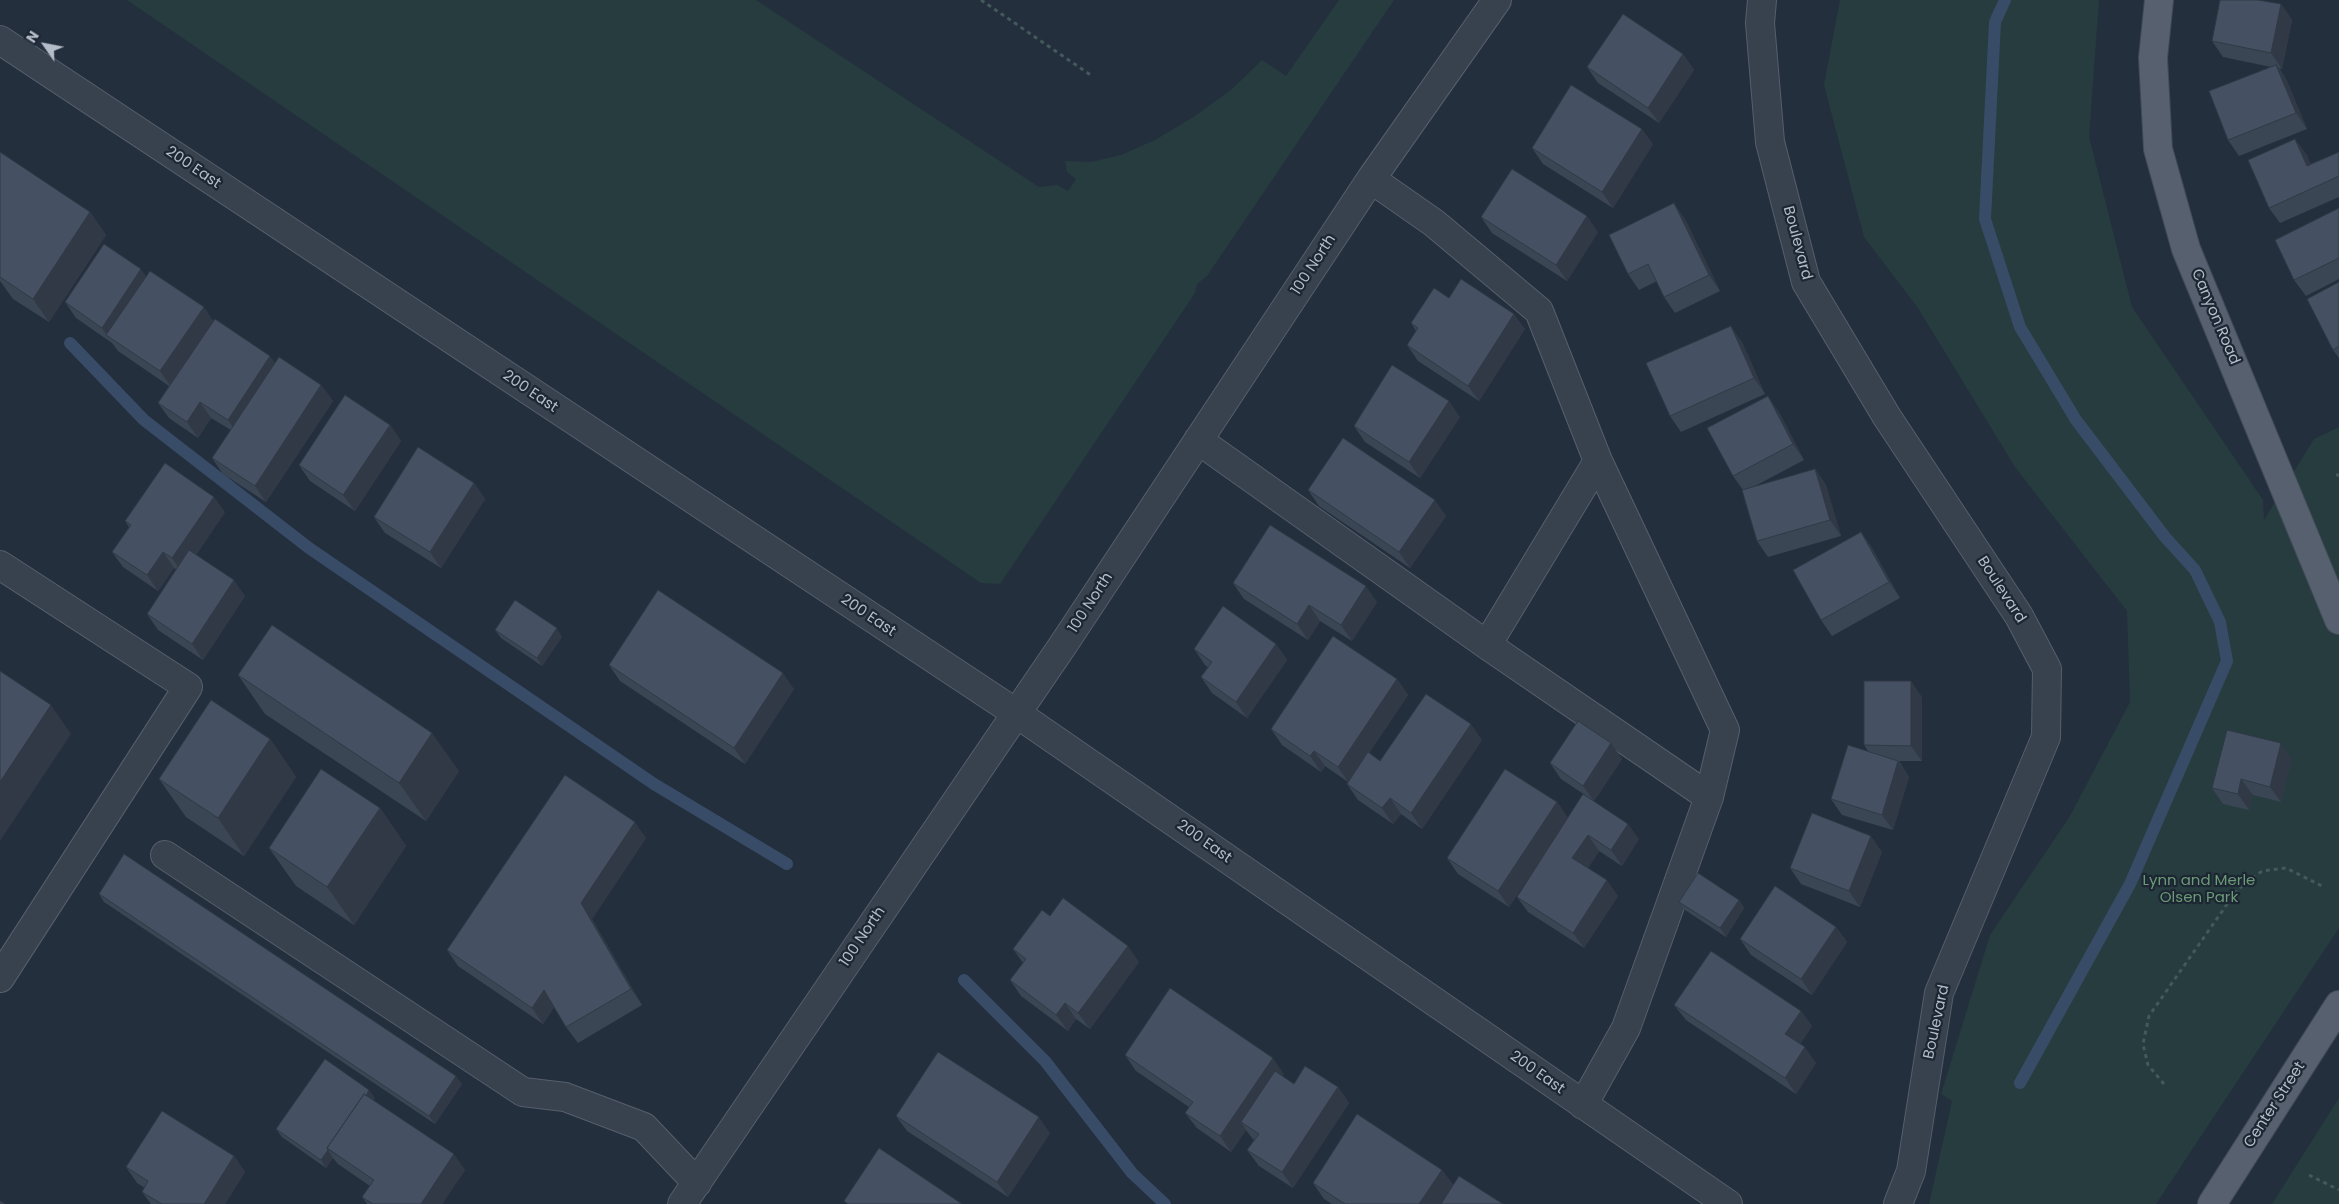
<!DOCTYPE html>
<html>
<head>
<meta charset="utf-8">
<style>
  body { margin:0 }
  #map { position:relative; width:2339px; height:1204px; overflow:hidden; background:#242f3e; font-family:Poppins,sans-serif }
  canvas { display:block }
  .north { position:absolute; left:20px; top:20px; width:50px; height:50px; -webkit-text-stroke:4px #1d2633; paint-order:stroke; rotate:303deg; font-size:14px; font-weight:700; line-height:20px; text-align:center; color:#b4bcc9 }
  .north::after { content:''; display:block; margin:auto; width:18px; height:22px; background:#b4bcc9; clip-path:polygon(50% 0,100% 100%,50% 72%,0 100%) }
</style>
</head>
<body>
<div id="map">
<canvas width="2339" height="1204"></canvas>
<div class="north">N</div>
</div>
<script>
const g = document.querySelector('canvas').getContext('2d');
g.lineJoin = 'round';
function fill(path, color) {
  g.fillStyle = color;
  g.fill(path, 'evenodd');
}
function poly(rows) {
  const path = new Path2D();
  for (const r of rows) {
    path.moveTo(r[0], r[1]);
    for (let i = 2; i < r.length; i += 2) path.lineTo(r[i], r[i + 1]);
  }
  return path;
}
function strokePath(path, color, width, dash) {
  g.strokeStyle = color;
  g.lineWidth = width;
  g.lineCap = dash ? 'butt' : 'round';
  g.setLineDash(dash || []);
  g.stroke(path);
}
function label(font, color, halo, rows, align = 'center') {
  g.font = font + ' Poppins,sans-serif';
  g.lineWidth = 4.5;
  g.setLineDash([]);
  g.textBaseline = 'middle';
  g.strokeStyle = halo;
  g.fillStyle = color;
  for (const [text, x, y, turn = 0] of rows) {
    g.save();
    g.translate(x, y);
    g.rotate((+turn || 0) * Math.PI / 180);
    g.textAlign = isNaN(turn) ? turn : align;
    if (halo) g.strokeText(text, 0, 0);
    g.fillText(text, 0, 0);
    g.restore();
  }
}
fill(poly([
  [127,0,756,0,1039,187,1057,185,1068,191,1076,179,1067,172,1065,161,1091,162,1121,155,1155,140,1195,116,1232,89,1262,60,1286,76,1339,0,1394,0,1207,276,1197,284,1195,293,1000,584,981,583],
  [1840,0,2099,0,2089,137,2132,307,2263,500,2264,520,2314,439,2339,427,2339,928,2156,1204,1929,1204,1952,1101,1941,1094,1990,935,2070,816,2130,702,2127,611,2015,467,1918,308,1864,237,1824,85],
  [2339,1098,2339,1204,2272,1204]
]), '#263c3f');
strokePath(poly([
  [2005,0,1995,22,1985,219,2020,327,2076,420,2165,537,2195,570,2220,622,2227,661,2130,884,2020,1083],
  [70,343,144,420,309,548,654,784,787,864],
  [964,980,1045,1061,1132,1173,1165,1204]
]), '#394c67', 12);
const minor = poly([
  [1762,0,1760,23,1770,142,1806,282,1887,417,2019,616,2047,669,2046,737,1939,993,1911,1171,1898,1204],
  [0,40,1016,713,1728,1204],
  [1371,179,1434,223,1539,311,1598,461,1725,730,1709,797,1626,1028,1583,1105],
  [1198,440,1487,645,1709,797],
  [0,565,188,687,0,978],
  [1487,645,1598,461],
  [165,855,523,1092,565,1097,644,1127,697,1183],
  [682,1204,1063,645,1371,179,1497,0]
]);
const major = poly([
  [2159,0,2153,58,2158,149,2186,249,2339,620],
  [2212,1204,2339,1005]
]);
strokePath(minor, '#565f6c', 30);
strokePath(major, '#414a57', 30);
strokePath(poly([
  [981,0,1092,76],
  [2336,475,2339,475],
  [2164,1084,2148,1065,2143,1044,2149,1016,2237,890,2262,871,2286,868,2324,887],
  [2309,1175,2339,1190]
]), '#44595c', 3, [4, 4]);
strokePath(minor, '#38414e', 28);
strokePath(major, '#56606e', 28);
fill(poly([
  [2281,4,2292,20,2282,69,2279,68,2287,81,2307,129,2239,156,2228,140,2271,67,2223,57,2212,41],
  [1683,54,1694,70,1659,123,1598,83,1587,67],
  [1653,144,1613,208,1543,164,1532,148],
  [0,152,90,212,106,235,49,322,13,299,0,281],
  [2339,152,2339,197,2280,223,2269,208,2307,155,2310,164],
  [2339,208,2339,279,2306,296,2294,280],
  [1481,217,1598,232,1567,281,1492,233],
  [1685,219,1720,291,1675,313,1664,297,1657,281,1639,290,1628,274],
  [146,277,214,321,275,363,321,385,333,401,266,502,223,474,212,458,231,430,211,418,198,438,169,418,158,403,169,386,118,351,112,343,76,318,65,302],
  [2339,282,2339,358,2333,350],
  [1449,298,1525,329,1479,401,1418,361,1407,345,1416,331,1411,323],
  [1742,342,1765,394,1681,432,1670,416],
  [1779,412,1804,460,1753,487,1815,469,1826,485,1841,536,1768,557,1757,541,1743,490,1733,476],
  [1460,417,1420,478,1365,442,1354,426],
  [390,425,401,441,355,511,310,481,299,465],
  [474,483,485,499,441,568,385,533,374,517],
  [1308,490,1446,516,1410,568,1319,506],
  [225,512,196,555,245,596,203,660,158,630,147,614,176,569,174,568,158,591,123,567,112,552,129,527,125,521],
  [1861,532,1872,548,1900,598,1832,636,1821,620],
  [1233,583,1377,602,1352,641,1320,621,1308,640,1244,599],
  [495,630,562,637,542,666,501,638],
  [1276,644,1287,660,1247,718,1212,693,1201,677,1208,667,1205,665,1194,649],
  [609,665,794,689,745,764,620,681],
  [238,675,459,771,426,821,265,714],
  [1397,679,1408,695,1369,753,1380,761,1482,740,1422,829,1401,814,1393,824,1358,800,1347,784,1348,782,1325,766,1321,772,1282,745,1271,729],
  [1922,697,1922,761,1899,761,1909,777,1893,830,1842,815,1831,799,1868,751,1864,745],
  [270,739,296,777,244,856,186,817,159,779],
  [1611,743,1622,759,1594,801,1561,779,1550,763],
  [2292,759,2281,802,2253,795,2249,810,2223,804,2212,788],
  [1557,802,1568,818,1639,839,1622,866,1599,851,1588,868,1618,896,1584,948,1528,912,1517,897,1549,847,1509,907,1458,874,1447,858],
  [380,808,406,846,354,925,296,886,269,848],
  [646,838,592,919,642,1005,578,1043,566,1027,554,1007,543,1024,458,966,447,950],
  [1882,852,1860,907,1801,884,1790,868],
  [99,894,462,1084,435,1124,104,902],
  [1739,900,1744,908,1726,937,1685,910,1679,902],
  [1050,916,1139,962,1090,1029,1076,1019,1068,1031,1021,996,1010,980,1023,963,1013,949],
  [1836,927,1847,942,1812,995,1751,955,1740,939],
  [1674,1005,1801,1011,1812,1026,1800,1044,1816,1063,1796,1094,1686,1020],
  [1125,1055,1284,1074,1282,1076,1294,1084,1338,1087,1349,1103,1293,1188,1259,1166,1247,1150,1254,1140,1252,1138,1246,1130,1231,1152,1197,1128,1185,1113,1189,1107,1136,1071],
  [375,1098,373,1101,465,1170,442,1204,367,1204,362,1197,370,1186,338,1164,333,1158,326,1168,282,1137,276,1129],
  [896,1116,1050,1133,1008,1197,907,1131],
  [234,1156,245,1172,225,1204,151,1204,142,1192,145,1188,137,1183,126,1167],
  [1442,1170,1453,1185,1503,1204,1332,1204,1324,1199,1313,1183]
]), '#3b4654');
fill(poly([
  [2281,4,2292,20,2282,69,2271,53],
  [1683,54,1694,70,1659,123,1648,108],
  [2276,65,2287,81,2307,129,2296,113],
  [1642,129,1653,144,1613,208,1602,192],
  [2295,139,2307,155,2318,182,2307,166],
  [1674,203,1685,219,1720,291,1709,275],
  [90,212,106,235,49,322,33,299],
  [1587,216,1598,232,1567,281,1556,265],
  [141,269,152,285,107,335,102,328],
  [204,307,215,323,171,387,160,371],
  [1514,314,1525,329,1479,401,1468,386],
  [1731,326,1742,342,1765,394,1754,378],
  [270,356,282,372,239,436,228,420],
  [321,385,333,401,266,502,255,486],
  [1768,396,1779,412,1804,460,1793,444],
  [1449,401,1460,417,1420,478,1409,462],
  [200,402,211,418,198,438,187,422],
  [390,425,401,441,355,511,343,495],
  [1815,469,1826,485,1841,536,1830,520],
  [474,483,485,499,441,568,430,552],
  [214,497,225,512,183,574,172,558],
  [1435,500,1446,516,1410,568,1399,552],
  [1861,532,1872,548,1900,598,1889,582],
  [163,552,174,568,158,591,147,575],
  [234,580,245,596,203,660,192,644],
  [1366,586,1377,602,1352,641,1341,625],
  [1309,605,1320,621,1308,640,1297,624],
  [557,628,562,637,542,666,537,658],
  [1276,644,1287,660,1247,718,1236,702],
  [783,673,794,689,745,764,734,748],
  [1397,679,1408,695,1349,783,1338,767],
  [1911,681,1922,697,1922,761,1911,746],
  [51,705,71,734,0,841,0,782],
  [1471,724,1482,740,1422,829,1411,813],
  [432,733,459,771,426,821,399,783],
  [270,739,296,777,244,856,218,818],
  [1611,743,1622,759,1594,801,1583,786],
  [2281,743,2292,759,2281,802,2270,787],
  [1314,751,1325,766,1321,772,1310,756],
  [1898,761,1909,777,1893,830,1882,815],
  [2241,779,2253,795,2249,810,2238,794],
  [1390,798,1401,814,1393,824,1382,808],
  [1557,802,1568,818,1509,907,1498,891],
  [380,808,406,846,354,925,327,887],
  [635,822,646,838,592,919,642,1005,631,989,581,903],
  [1628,824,1639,839,1622,866,1611,850],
  [1588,835,1599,851,1584,874,1572,858],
  [1871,836,1882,852,1860,907,1849,891],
  [1607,880,1618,896,1584,948,1573,933],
  [1739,900,1744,908,1726,937,1720,928],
  [1836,927,1847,942,1812,995,1801,979],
  [1128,946,1139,962,1090,1029,1078,1013],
  [544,990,555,1005,543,1024,532,1008],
  [1065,1003,1076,1019,1068,1031,1056,1015],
  [1801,1011,1812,1026,1796,1050,1785,1034],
  [1805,1047,1816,1063,1796,1094,1785,1078],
  [1273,1058,1284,1074,1248,1127,1241,1122,1246,1130,1231,1152,1220,1136],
  [456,1076,462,1084,435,1124,429,1116],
  [1338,1087,1349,1103,1293,1188,1282,1172],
  [369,1090,375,1098,336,1155,328,1149],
  [1039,1117,1050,1133,1008,1197,997,1182],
  [328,1150,333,1158,326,1168,321,1160],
  [454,1154,465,1170,442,1204,421,1204],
  [234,1156,245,1172,225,1204,204,1204],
  [1442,1170,1453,1186,1441,1204,1419,1204]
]), '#303945');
const building = poly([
  [2220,0,2258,0,2281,4,2271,53,2212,41,2220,0],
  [1623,14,1683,54,1648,108,1587,67,1623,14],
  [2276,65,2296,113,2228,140,2209,91,2276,65],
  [1571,85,1642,129,1602,192,1532,148,1571,85],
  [2295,139,2307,166,2339,152,2339,176,2269,208,2248,160,2295,139],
  [0,152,90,212,33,299,0,277,0,152],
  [1512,169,1587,216,1556,265,1481,217,1512,169],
  [1674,203,1709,275,1664,297,1648,264,1628,274,1609,235,1674,203],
  [2339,208,2339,258,2294,280,2275,240,2339,208],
  [104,244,141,269,102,328,65,302,104,244],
  [150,271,204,307,160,371,106,335,150,271],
  [1461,279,1514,314,1468,386,1407,345,1418,328,1411,323,1434,288,1449,298,1461,279],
  [2339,282,2339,346,2333,350,2307,299,2339,282],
  [215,319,270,356,228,420,200,402,187,422,158,403,215,319],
  [1731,326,1754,378,1670,416,1646,363,1731,326],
  [279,357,321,385,255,486,212,458,279,357],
  [1392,365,1449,401,1409,462,1354,426,1392,365],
  [345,395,390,425,343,495,299,465,345,395],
  [1768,396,1793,444,1733,476,1707,428,1768,396],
  [1343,438,1435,500,1399,552,1308,490,1343,438],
  [418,447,474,483,430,552,374,517,418,447],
  [165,463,214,497,172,558,163,552,147,575,112,552,131,525,125,521,165,463],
  [1815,469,1830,520,1757,541,1742,490,1815,469],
  [1270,525,1366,586,1341,625,1309,605,1297,624,1233,583,1270,525],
  [1861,532,1889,582,1821,620,1793,570,1861,532],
  [189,550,234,580,192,644,147,614,189,550],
  [658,590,783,673,734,748,609,665,658,590],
  [515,600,557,628,537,658,495,630,515,600],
  [1223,606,1276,644,1236,702,1201,677,1212,662,1194,649,1223,606],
  [272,625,432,733,399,783,238,675,272,625],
  [1333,636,1397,679,1338,767,1314,751,1310,756,1271,729,1333,636],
  [0,671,51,705,0,782,0,671],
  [1864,681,1911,681,1911,746,1864,745,1864,681],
  [1426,694,1471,724,1411,813,1390,798,1382,808,1347,784,1368,752,1380,761,1426,694],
  [211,700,270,739,218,818,159,779,211,700],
  [1578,721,1611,743,1583,786,1550,763,1578,721],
  [2227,730,2281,743,2270,787,2241,779,2238,794,2212,788,2227,730],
  [1848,745,1898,761,1882,815,1831,799,1848,745],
  [321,769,380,808,327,887,269,848,321,769],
  [1505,769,1557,802,1498,891,1447,858,1505,769],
  [565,775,635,822,581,903,631,989,566,1027,544,990,532,1008,447,950,565,775],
  [1583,794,1628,824,1611,850,1588,835,1572,858,1607,880,1573,933,1517,897,1583,794],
  [1812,813,1871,836,1849,891,1790,868,1812,813],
  [124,854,456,1076,429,1116,99,894,124,854],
  [1698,873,1739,900,1720,928,1679,902,1698,873],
  [1775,886,1836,927,1801,979,1740,939,1775,886],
  [1063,898,1128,946,1078,1013,1065,1003,1056,1015,1010,980,1026,959,1013,949,1042,910,1050,916,1063,898],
  [1711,951,1801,1011,1785,1034,1805,1047,1785,1078,1674,1005,1711,951],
  [1170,988,1273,1058,1220,1136,1185,1113,1193,1102,1125,1055,1170,988],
  [938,1052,1039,1117,997,1182,896,1116,938,1052],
  [325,1059,369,1090,366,1096,364,1094,327,1148,328,1150,321,1160,276,1129,325,1059],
  [1305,1066,1338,1087,1282,1172,1247,1150,1259,1134,1241,1122,1275,1071,1294,1084,1305,1066],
  [364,1094,454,1154,421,1204,373,1204,362,1197,374,1180,327,1148,364,1094],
  [162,1111,234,1156,204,1204,162,1204,142,1192,148,1181,126,1167,162,1111],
  [1357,1114,1442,1170,1419,1204,1345,1204,1313,1183,1357,1114],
  [879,1148,962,1204,848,1204,844,1201,879,1148],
  [1459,1176,1503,1204,1441,1204,1459,1176],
  [0,1201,5,1204,0,1204,0,1201]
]);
fill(building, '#455162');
strokePath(building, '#303945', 1);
label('15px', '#b4bcc9', '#1d2633', [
  ["200 East",193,168,34],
  ["Boulevard",1797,243,75],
  ["100 North",1314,265,-57],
  ["Canyon Road",2215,317,67],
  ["200 East",530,392,34],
  ["Boulevard",2001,590,57],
  ["100 North",1091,603,-57],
  ["200 East",868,616,34],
  ["200 East",1204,842,35],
  ["100 North",863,937,-56],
  ["Boulevard",1937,1022,-78],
  ["200 East",1537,1073,35],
  ["Center Street",2275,1105,-57]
]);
label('15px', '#6b9a76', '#1d2633', [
  ["Lynn and Merle",2199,881],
  ["Olsen Park",2199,898]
]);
</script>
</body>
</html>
